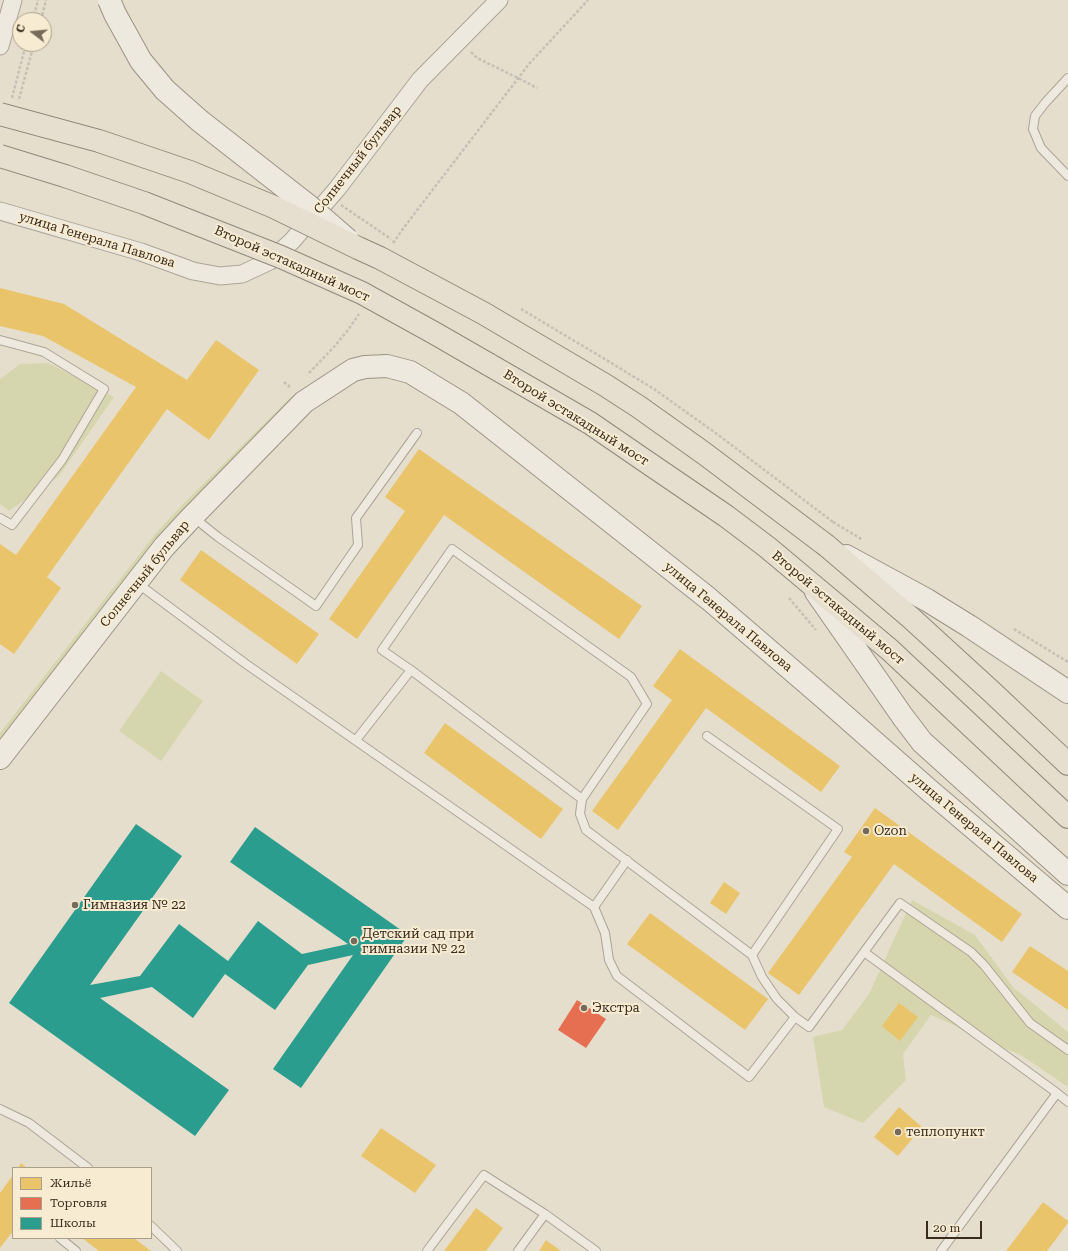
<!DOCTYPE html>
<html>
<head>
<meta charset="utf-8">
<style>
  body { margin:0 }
  #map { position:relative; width:1068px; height:1251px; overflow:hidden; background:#e6decc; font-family:"Roboto Serif",serif }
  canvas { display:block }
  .legend { position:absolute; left:12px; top:1167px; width:140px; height:72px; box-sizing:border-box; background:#f7ecd2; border:1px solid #ab9f8a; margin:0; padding:5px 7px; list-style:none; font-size:12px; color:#3a2b1d }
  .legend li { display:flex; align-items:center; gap:8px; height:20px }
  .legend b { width:20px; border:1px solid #ab9f8a }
  .north { position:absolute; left:12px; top:12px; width:40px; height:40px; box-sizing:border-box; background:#f7ecd2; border:1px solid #ab9f8a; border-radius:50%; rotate:286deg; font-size:11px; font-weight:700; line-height:16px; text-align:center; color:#3a2b1d }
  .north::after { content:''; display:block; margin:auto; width:14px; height:18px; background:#766a5a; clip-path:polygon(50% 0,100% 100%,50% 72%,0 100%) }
  .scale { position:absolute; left:926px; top:1221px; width:56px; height:18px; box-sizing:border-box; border:2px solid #3a2b1d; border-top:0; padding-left:5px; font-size:12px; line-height:14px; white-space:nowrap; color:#3a2b1d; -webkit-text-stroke:3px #f7ecd2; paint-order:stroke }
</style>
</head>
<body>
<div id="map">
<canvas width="1068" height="1251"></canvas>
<ul class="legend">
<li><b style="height:11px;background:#e9c46a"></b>Жильё</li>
<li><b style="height:11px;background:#e76f51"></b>Торговля</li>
<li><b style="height:11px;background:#2a9d8f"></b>Школы</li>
</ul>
<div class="north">С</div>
<div class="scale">20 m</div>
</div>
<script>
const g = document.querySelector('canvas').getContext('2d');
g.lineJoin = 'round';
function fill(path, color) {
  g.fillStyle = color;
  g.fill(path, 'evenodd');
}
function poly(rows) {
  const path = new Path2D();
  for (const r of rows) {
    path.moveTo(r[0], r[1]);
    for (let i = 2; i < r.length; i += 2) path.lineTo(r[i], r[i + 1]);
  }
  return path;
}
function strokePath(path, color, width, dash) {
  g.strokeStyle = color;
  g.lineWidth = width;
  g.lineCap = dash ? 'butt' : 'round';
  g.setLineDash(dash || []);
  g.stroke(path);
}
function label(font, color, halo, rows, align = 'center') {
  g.font = font + ' "Roboto Serif",serif';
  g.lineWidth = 4;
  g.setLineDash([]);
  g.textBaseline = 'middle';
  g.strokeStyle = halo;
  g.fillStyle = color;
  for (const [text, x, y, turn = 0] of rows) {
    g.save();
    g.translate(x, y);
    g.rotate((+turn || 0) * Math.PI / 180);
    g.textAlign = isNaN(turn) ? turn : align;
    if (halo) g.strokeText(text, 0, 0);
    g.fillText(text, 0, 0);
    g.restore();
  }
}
fill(poly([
  [48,363,114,397,59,476,9,511,0,504,0,379,20,364],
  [291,397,295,400,0,742,0,733,156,533,185,502],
  [161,671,203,701,161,761,119,731],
  [912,900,975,935,1013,987,1068,1032,1068,1087,1022,1056,931,1015,903,1054,906,1080,863,1123,824,1107,813,1037,842,1030,869,994]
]), '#d6d6ae');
fill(poly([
  [0,288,64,304,187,380,216,340,259,370,209,440,167,409,47,577,61,588,14,654,0,644,0,544,16,555,136,387,43,336,0,326],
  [419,449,642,606,619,639,444,515,357,639,329,619,405,511,385,497],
  [201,550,319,634,297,664,180,580],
  [680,649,840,766,821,792,706,708,618,830,592,811,672,700,653,686],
  [445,723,563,809,541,839,424,753],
  [875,808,1022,914,1002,942,894,864,799,995,768,973,852,857,844,852],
  [724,882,740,893,726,914,710,903],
  [650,913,768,999,745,1030,627,944],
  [1030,946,1068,971,1068,1010,1012,972],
  [899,1003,918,1017,900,1041,882,1026],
  [899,1107,922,1127,898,1156,874,1137],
  [381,1128,436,1165,415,1193,361,1156],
  [21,1163,27,1168,18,1168],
  [13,1175,13,1231,0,1248,0,1193],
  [1043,1202,1068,1221,1068,1223,1047,1251,1006,1251],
  [476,1208,503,1228,486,1251,444,1251],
  [82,1238,134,1238,151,1251,99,1251],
  [546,1240,561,1251,539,1251]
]), '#e9c46a');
fill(poly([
  [577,1000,606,1019,586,1048,558,1030]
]), '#e76f51');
fill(poly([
  [136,824,182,856,90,985,140,976,179,924,228,961,258,921,302,954,348,944,230,862,255,827,408,935,301,1088,273,1069,353,955,308,965,275,1010,225,974,193,1018,152,987,100,998,229,1090,195,1136,9,1003]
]), '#2a9d8f');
const lane = poly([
  [1068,78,1045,103,1035,116,1033,129,1041,148,1068,176],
  [0,340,44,352,104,389,62,460,12,525,0,518],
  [194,516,203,525,218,537,316,606,358,545,356,518,417,433],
  [137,583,246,664,594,907,605,933,609,960,617,976,749,1077,795,1017],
  [707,736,838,829,752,955],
  [356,740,411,670],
  [582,799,411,670,382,650,452,549,631,677,647,704,582,799,580,814,586,830,752,955,762,977,777,999,795,1017,809,1027,864,952,1057,1093,941,1251],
  [594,907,627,860],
  [864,952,900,903,971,952,984,965,1030,1023,1068,1050],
  [1057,1093,1068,1102],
  [0,1109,29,1123,88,1168],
  [151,1226,177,1251],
  [60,1238,76,1251],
  [427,1251,484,1175,545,1214,596,1251],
  [518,1251,545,1214]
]);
const street = poly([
  [0,46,13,0],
  [0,211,141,252,193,271,220,276,242,274,270,261,292,241,337,189,420,80,499,0]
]);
const secondary = poly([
  [846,556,927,600,969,626,1068,692],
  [816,592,903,717,922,742,1068,874],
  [0,758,164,547,189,520,304,402,353,370,365,367,387,366,410,372,461,403,709,599,830,703,930,791,1068,908]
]);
const primary = poly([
  [488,364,590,423,638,456,726,516,767,547,890,650,1068,817],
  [827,546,911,618,993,693,1068,764]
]);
strokePath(lane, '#aba396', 10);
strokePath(street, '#aba396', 19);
strokePath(secondary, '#9b9285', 24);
strokePath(primary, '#90887c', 24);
strokePath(poly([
  [33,20,38,0],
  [41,20,46,0],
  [471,52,477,58,518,78,537,88],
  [12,98,26,44],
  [19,99,34,44],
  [393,243,405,226,529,64,588,0],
  [309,373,333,348,348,330,359,314],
  [284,382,290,387],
  [833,522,863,540],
  [789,598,816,630],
  [1014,629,1068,662]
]), '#c6bfb6', 2.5, [3, 2]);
strokePath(lane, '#eee9df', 8);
strokePath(street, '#eee9df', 17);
strokePath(secondary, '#eee9df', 22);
strokePath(primary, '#e6dfcf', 22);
const secondaryBridge = poly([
  [109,0,115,14,141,61,165,90,200,121,310,207,348,240]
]);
const primaryBridge = poly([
  [0,114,99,141,190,172,274,207,358,248,380,258,483,313,605,385,639,407,705,454,827,546],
  [0,156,65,176,144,203,281,257,362,293,436,334,488,364]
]);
strokePath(secondaryBridge, '#9b9285', 24, []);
strokePath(primaryBridge, '#90887c', 24, []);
strokePath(poly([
  [341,205,391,239],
  [521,309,603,358,654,389,717,434,833,522]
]), '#c6bfb6', 2.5, [3, 2]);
strokePath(secondaryBridge, '#eee9df', 22);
strokePath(primaryBridge, '#e6dfcf', 22);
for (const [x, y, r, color] of [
  [866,831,4,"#766a5a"],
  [75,905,4,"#766a5a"],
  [354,941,4,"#766a5a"],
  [584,1008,4,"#766a5a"],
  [898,1132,4,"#766a5a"]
]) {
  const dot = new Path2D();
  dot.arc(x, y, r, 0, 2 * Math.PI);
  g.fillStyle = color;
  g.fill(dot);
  strokePath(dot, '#f7ecd2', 1.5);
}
label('13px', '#3a2b1d', '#f7ecd2', [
  ["Солнечный бульвар",358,160,-52],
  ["улица Генерала Павлова",97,240,17],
  ["Второй эстакадный мост",292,264,24],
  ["Второй эстакадный мост",576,418,32],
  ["Солнечный бульвар",145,574,-51],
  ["Второй эстакадный мост",838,608,40],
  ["улица Генерала Павлова",728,617,40],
  ["улица Генерала Павлова",974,828,40]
]);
label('13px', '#3a2b1d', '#f7ecd2', [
  ["Ozon",874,831],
  ["Гимназия № 22",83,905],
  ["Детский сад при",362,934],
  ["гимназии № 22",362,949],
  ["Экстра",592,1008],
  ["теплопункт",906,1132]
], 'left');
</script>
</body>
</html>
